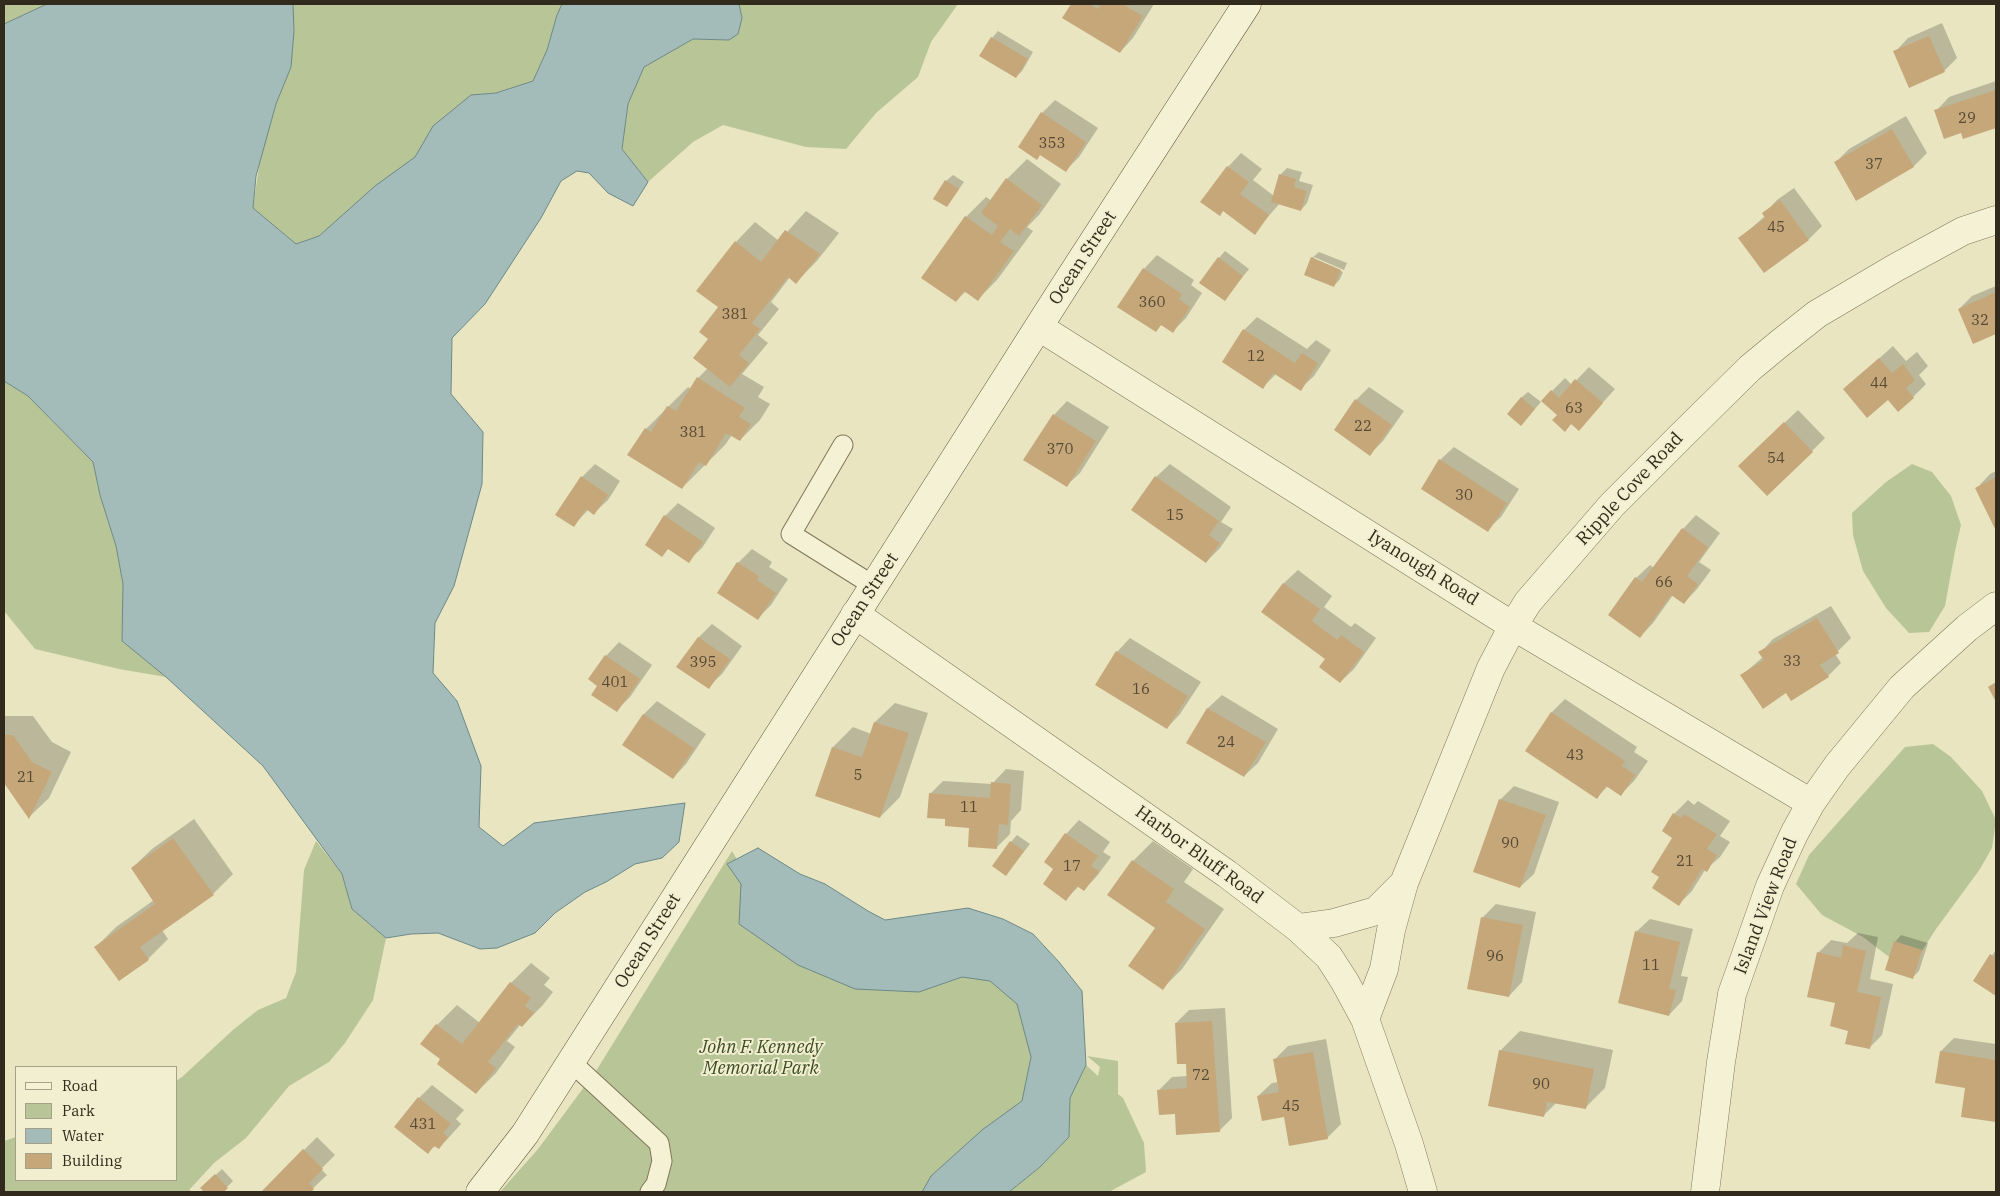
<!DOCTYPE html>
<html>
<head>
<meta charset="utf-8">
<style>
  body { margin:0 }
  #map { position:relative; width:2000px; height:1196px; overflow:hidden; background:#e9e5c1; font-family:"IBM Plex Serif",serif }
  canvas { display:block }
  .frame { position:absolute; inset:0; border:5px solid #322b1d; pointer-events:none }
  .legend { position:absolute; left:15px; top:1066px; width:162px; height:115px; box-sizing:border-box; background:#f2eed0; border:1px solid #a5a088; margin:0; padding:6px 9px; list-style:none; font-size:15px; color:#322b1d }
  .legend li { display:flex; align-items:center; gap:10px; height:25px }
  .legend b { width:25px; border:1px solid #a5a088 }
</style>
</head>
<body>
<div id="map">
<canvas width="2000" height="1196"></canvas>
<div class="frame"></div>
<ul class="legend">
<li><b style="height:6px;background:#f5f1d4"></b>Road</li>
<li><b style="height:14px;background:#b8c697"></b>Park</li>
<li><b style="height:14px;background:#a4bcb9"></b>Water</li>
<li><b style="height:14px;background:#c5a77a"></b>Building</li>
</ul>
</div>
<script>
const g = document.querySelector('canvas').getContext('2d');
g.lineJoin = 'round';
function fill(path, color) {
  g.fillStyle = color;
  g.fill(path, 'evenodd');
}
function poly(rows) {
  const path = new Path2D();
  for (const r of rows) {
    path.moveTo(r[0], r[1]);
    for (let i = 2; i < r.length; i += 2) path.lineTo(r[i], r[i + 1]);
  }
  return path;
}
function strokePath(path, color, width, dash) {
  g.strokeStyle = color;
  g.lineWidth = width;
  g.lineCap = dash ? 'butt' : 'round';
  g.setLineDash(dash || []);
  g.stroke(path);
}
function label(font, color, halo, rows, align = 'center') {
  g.font = font + ' "IBM Plex Serif",serif';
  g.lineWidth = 4;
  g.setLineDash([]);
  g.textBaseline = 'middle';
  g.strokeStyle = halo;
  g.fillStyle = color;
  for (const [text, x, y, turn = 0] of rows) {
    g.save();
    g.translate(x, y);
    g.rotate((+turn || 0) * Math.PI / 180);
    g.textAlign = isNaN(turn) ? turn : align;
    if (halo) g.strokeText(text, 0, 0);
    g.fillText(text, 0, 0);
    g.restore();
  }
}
fill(poly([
  [4,4,47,4,4,24],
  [280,4,562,4,557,15,547,50,533,81,496,93,475,95,419,150,415,157,319,236,296,244,253,208,259,166,258,164,276,104,288,74],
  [739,4,958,4,931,42,918,77,876,113,846,149,806,147,723,125,693,142,648,182,622,149,628,104,644,66,693,39,729,40,742,18],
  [4,381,28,396,93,462,100,495,116,546,123,584,123,641,166,677,119,669,35,649,4,611],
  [1912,464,1932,472,1951,496,1961,525,1955,551,1945,606,1929,632,1909,633,1886,608,1863,571,1853,535,1852,513,1886,482],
  [1933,744,1951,757,1982,791,1996,820,1992,848,1980,869,1936,929,1918,957,1893,960,1863,937,1822,915,1796,884,1809,855,1905,747],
  [316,841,342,874,352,909,386,938,373,1000,345,1043,329,1062,289,1086,246,1138,214,1163,190,1189,190,1192,4,1192,4,1141,16,1137,16,1180,176,1180,176,1081,182,1077,234,1029,258,1010,286,998,296,972,304,870],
  [732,851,745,873,1023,969,1036,1085,949,1192,500,1192,538,1149,596,1071],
  [1087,1056,1118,1061,1118,1094,1123,1098,1144,1143,1146,1172,1109,1192,1009,1192,1040,1167,1069,1137,1070,1098,1086,1065,1098,1076,1100,1067]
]), '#b8c697');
const water = poly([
  [47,4,293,4,294,31,291,67,276,104,256,176,253,208,296,244,319,236,375,186,415,157,433,126,471,95,496,93,533,81,547,50,557,15,562,4,739,4,742,18,738,34,729,40,693,39,644,67,628,104,622,149,648,182,633,206,608,193,589,173,577,171,561,181,541,218,485,304,452,338,451,394,483,432,482,484,454,586,435,623,433,673,457,701,481,766,479,827,503,846,534,823,685,803,679,842,662,858,635,864,606,882,585,892,555,913,535,933,497,948,480,949,438,933,411,934,386,938,352,909,342,874,263,766,166,677,122,641,123,584,116,546,100,495,93,462,28,396,4,381,4,24,47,4],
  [758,848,800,874,825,884,868,911,885,920,968,908,1003,919,1033,934,1059,962,1082,991,1086,1065,1070,1098,1069,1137,1040,1167,1009,1192,922,1192,931,1176,982,1130,1022,1101,1031,1057,1017,1004,990,981,962,977,919,992,855,989,798,965,739,924,741,884,727,864,758,848]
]);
fill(water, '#a4bcb9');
strokePath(water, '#6c8987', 1);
fill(poly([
  [1072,4,1154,4,1133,38,1120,52,1064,17],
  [1942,23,1957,58,1944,71,1895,52,1908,38],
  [998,31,1033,52,1022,71,1016,77,992,38],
  [1996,81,1996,127,1964,138,1962,131,1936,111,1949,97],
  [1055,100,1098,128,1079,157,1066,170,1041,154,1042,113],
  [1906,116,1927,153,1914,166,1857,199,1836,162,1849,149],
  [1241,153,1262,169,1253,180,1274,196,1280,175,1287,168,1302,172,1299,181,1313,185,1307,203,1301,210,1280,203,1254,233,1224,210,1202,201,1228,167],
  [1027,159,1061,184,1039,215,1027,227,1033,231,997,280,978,299,966,291,956,301,922,277,966,217,986,197,992,201,1007,179],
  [953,175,964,182,947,206,946,181],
  [1794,188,1822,226,1809,239,1764,272,1740,238,1765,216,1764,214,1777,200],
  [806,211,839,233,816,262,796,282,790,277,771,302,779,309,758,335,768,343,742,374,764,387,758,397,770,404,760,420,740,440,732,435,725,445,682,488,646,429,688,387,691,389,698,378,708,368,710,339,720,307,736,242,755,222,779,241],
  [1225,251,1249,269,1224,300,1219,258],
  [1319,252,1347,263,1344,270,1314,257,1314,260,1343,272,1340,279,1334,286,1312,258],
  [1157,255,1194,280,1191,285,1202,293,1186,318,1173,331,1162,324,1156,331,1144,269],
  [1996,286,1996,332,1973,342,1959,309,1972,296],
  [1257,317,1307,349,1316,340,1331,350,1314,376,1300,389,1276,374,1263,387,1244,330],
  [1893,346,1906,361,1917,352,1928,366,1919,375,1926,384,1913,397,1889,398,1845,389],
  [1589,367,1615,389,1579,429,1572,423,1565,430,1552,391,1565,378,1572,385],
  [1369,387,1404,411,1383,441,1370,454,1356,400],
  [1528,392,1541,402,1527,418,1521,398],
  [1067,401,1109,427,1080,473,1066,486,1054,415],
  [1798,410,1825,438,1812,451,1753,453],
  [1454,447,1519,489,1501,517,1487,530,1440,460],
  [595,464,620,481,608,500,594,513,589,509,573,526,582,477],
  [1170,464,1231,507,1221,522,1233,529,1220,548,1206,562,1133,510,1156,477],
  [1996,471,1996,528,1977,488,1990,474],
  [678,503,715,528,702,548,688,561,669,548,662,555,665,516],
  [1696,515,1720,533,1699,562,1711,570,1697,589,1684,603,1673,595,1653,623,1640,637,1610,615,1636,578,1650,565,1654,568,1683,529],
  [752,549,772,562,769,567,788,579,771,605,758,618,719,593,738,563],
  [1298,570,1332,596,1324,607,1351,627,1355,623,1376,638,1354,669,1340,682,1326,659,1263,612,1284,583],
  [1831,606,1851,638,1835,654,1841,663,1828,676,1786,692,1742,675,1763,657,1760,653,1773,639],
  [712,624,742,646,722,674,708,687,678,667,699,637],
  [1130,638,1201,682,1180,714,1167,728,1117,652],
  [619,642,652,665,630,697,616,711,599,686,606,656],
  [1222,695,1278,729,1258,763,1244,776,1188,742,1208,708],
  [1565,699,1637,747,1634,752,1648,761,1634,781,1621,794,1608,786,1597,797,1527,750,1552,712],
  [657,701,706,734,686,764,673,778,624,745,644,714],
  [895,703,928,713,900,797,880,817,833,747,853,727,871,734,875,722],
  [4,715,5,716,33,716,52,742,71,752,49,798,29,817,4,781],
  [1006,769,1024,771,1021,810,1011,821,1010,834,996,848,970,827,947,818,930,794,943,781,992,784],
  [1514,786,1559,802,1534,874,1520,887,1500,800],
  [1688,800,1694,805,1698,801,1730,821,1720,836,1730,842,1720,857,1705,870,1692,891,1679,904,1661,877,1674,838,1663,831,1674,814],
  [194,819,233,874,213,894,162,930,168,939,148,959,120,980,96,947,116,927,154,900,132,868,152,849],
  [1079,820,1110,842,1103,852,1111,857,1097,876,1084,890,1079,886,1066,899,1055,868,1066,834],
  [1017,835,1030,844,1006,875,1011,842],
  [1153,841,1193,869,1184,882,1224,909,1182,969,1162,989,1156,928,1133,861],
  [1496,904,1536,912,1522,982,1509,996,1469,988,1483,917],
  [1650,919,1693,929,1681,976,1688,977,1682,1001,1669,1015,1636,932],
  [1858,933,1878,937,1870,979,1893,984,1882,1035,1869,1048,1849,1030,1818,953,1831,940,1847,943],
  [1901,935,1928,943,1919,971,1913,977,1895,942],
  [1996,950,1996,995,1974,980],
  [531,963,550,978,544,985,553,992,542,1006,522,1026,520,1025,507,1041,515,1047,496,1073,476,1093,442,1059,437,1025,457,1005,480,1023,511,983],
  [1225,1008,1232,1118,1219,1131,1176,1112,1159,1090,1172,1077,1188,1076,1187,1063,1176,1023,1189,1010],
  [1520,1031,1613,1050,1605,1088,1585,1108,1557,1102,1544,1115,1500,1051],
  [1954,1038,1996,1044,1996,1121,1962,1116,1967,1087,1941,1051],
  [1326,1039,1341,1124,1327,1138,1285,1116,1258,1096,1272,1083,1279,1082,1275,1059,1288,1046],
  [432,1085,464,1110,456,1119,461,1124,452,1134,439,1148,436,1145,428,1152,419,1098],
  [317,1137,335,1155,321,1169,327,1175,309,1192,262,1192],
  [222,1169,233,1181,222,1192,206,1192,202,1188]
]), '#0003');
fill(poly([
  [1071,4,1089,4,1098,9,1101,4,1122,4,1143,16,1120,53,1062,18],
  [1929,36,1945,72,1909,88,1893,51],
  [991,37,1028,59,1016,78,979,56],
  [1996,90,1996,128,1963,139,1961,133,1944,139,1934,110],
  [1041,112,1086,142,1066,172,1040,155,1037,160,1018,147],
  [1892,129,1914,167,1856,201,1834,162],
  [1227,166,1249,182,1240,194,1269,215,1255,235,1223,211,1220,216,1200,202],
  [1279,174,1296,179,1294,187,1307,191,1301,211,1271,202],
  [1006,178,1042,205,1019,236,1010,229,1000,242,1014,251,978,301,964,291,956,302,921,278,965,216,992,235,998,226,981,213],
  [945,180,959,189,947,207,933,199],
  [1780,200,1809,240,1764,273,1738,238,1765,218,1762,213],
  [785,230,820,254,796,284,788,277,752,323,760,329,739,355,749,363,730,387,693,358,708,339,699,332,718,307,696,291,735,241,761,262],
  [1218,257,1243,276,1225,301,1199,283],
  [1311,257,1341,270,1334,287,1304,275],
  [1143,268,1182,294,1179,299,1190,307,1173,333,1161,325,1156,332,1117,307],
  [1996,292,1996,334,1973,344,1958,309],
  [1243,329,1295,363,1302,353,1318,363,1301,391,1273,373,1263,389,1222,362],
  [1879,358,1892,373,1903,364,1915,380,1906,388,1914,398,1898,412,1888,400,1867,418,1843,389],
  [697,377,745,408,739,417,751,424,740,441,726,433,706,466,699,462,682,489,627,455,645,428,651,432,667,406,676,411],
  [1575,379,1603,403,1579,431,1571,424,1565,432,1552,420,1557,415,1541,401,1551,390,1559,398],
  [1521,397,1535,409,1521,426,1507,414],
  [1355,399,1392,425,1370,456,1334,430],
  [1053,414,1096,441,1067,487,1023,460],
  [1784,422,1813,452,1767,496,1738,466],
  [1439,459,1507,503,1488,532,1421,489],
  [581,476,608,495,594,515,586,509,574,527,555,515],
  [1155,476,1219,521,1209,535,1220,543,1206,563,1131,510],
  [1996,477,1996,531,1975,488],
  [664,515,703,542,689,563,668,549,662,557,645,545],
  [1682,528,1708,547,1687,576,1698,584,1684,604,1671,595,1640,638,1608,615,1635,577,1642,582],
  [737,562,759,576,757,580,776,593,758,620,717,593],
  [1283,583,1320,609,1312,621,1337,640,1341,635,1364,652,1340,683,1319,667,1325,659,1261,612],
  [1817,618,1839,653,1820,665,1829,677,1791,701,1786,693,1763,709,1740,675,1764,660,1758,652],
  [698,637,730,659,709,689,676,667],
  [1116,651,1188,696,1167,729,1095,685],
  [605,655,640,679,617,712,591,695,597,686,588,679],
  [1996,682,1996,702,1988,687],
  [1207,708,1266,742,1244,777,1186,743],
  [1551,712,1625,761,1622,766,1635,775,1621,796,1606,786,1597,799,1525,751],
  [643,714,694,748,673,779,622,745],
  [874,722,909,733,880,818,815,796,832,747,862,757],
  [4,735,13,735,32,762,52,772,29,819,4,783],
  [991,782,1011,784,1008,825,999,824,997,849,968,847,969,828,945,826,945,819,927,818,929,793,990,798],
  [1499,799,1546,815,1520,888,1473,872],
  [1673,813,1681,818,1684,814,1717,834,1707,849,1717,855,1707,872,1702,869,1679,906,1652,888,1659,877,1651,872,1672,838,1662,831],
  [1065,833,1098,856,1091,866,1099,871,1084,891,1077,886,1066,901,1043,884,1053,869,1044,862],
  [173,838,214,895,140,947,149,960,119,981,94,947,155,904,131,868],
  [1010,841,1024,851,1006,876,992,866],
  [1132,860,1174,889,1166,902,1205,929,1163,990,1128,966,1155,928,1107,895],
  [1481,917,1523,925,1509,997,1467,989],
  [1635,931,1680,942,1669,989,1676,990,1669,1016,1618,1003],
  [1894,941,1922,950,1913,979,1885,970],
  [1843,945,1866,951,1857,992,1881,997,1870,1049,1845,1044,1848,1031,1830,1026,1835,1003,1807,997,1817,952,1841,958],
  [1990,954,1996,958,1996,996,1973,981],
  [510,982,531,998,525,1006,534,1013,522,1027,518,1024,488,1062,496,1068,476,1094,437,1064,440,1059,420,1044,436,1024,462,1044],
  [1212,1021,1220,1132,1176,1135,1175,1114,1159,1115,1157,1090,1187,1088,1186,1064,1177,1064,1175,1023],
  [1499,1050,1594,1069,1586,1109,1547,1102,1544,1117,1488,1106],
  [1940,1051,1996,1060,1996,1122,1961,1117,1965,1088,1935,1083],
  [1313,1052,1328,1139,1289,1146,1284,1117,1262,1121,1257,1096,1279,1092,1273,1059],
  [418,1097,451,1124,443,1133,448,1137,439,1149,434,1146,428,1154,394,1127],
  [303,1149,323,1169,309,1183,314,1189,311,1192,261,1192],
  [215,1174,228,1188,224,1192,204,1192,200,1188]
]), '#c5a77a');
const service = poly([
  [843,445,791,534,874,586],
  [571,1062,659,1143,662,1161,656,1184,650,1192]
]);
const minor = poly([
  [1039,327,1513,626,1811,803],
  [855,614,1227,874,1298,928,1329,957,1345,982,1365,1019,1409,1144,1423,1192],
  [1298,928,1334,923,1376,911,1403,884],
  [1365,1019,1384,969,1391,930,1404,883,1491,668,1513,626,1528,602,1612,505,1682,435,1750,368,1779,344,1817,314,1895,268,1963,231,1996,220],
  [1705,1192,1721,1062,1732,994,1770,886,1794,834,1811,803,1837,766,1902,687,1967,628,1996,606]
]);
const secondary = poly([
  [480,1192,525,1134,1062,290,1247,4]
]);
strokePath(service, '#81765a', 21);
strokePath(minor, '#81765a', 29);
strokePath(secondary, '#63573e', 29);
strokePath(service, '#f5f1d4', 19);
strokePath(minor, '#f5f1d4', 28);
strokePath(secondary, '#f5f1d4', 28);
label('15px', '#574a34', null, [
  ["29",1967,119],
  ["353",1052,144],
  ["37",1874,165],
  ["45",1776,228],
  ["360",1152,303],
  ["381",735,315],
  ["32",1980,321],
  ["12",1256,357],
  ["44",1879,384],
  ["63",1574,409],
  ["22",1363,427],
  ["381",693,433],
  ["370",1060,450],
  ["54",1776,459],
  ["30",1464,496],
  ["15",1175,516],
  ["66",1664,583],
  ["33",1792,662],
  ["395",703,663],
  ["401",615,683],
  ["16",1141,690],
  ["24",1226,743],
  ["43",1575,756],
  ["5",858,776],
  ["21",26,778],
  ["11",969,808],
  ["90",1510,844],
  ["21",1685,862],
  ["17",1072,867],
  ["96",1495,957],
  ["11",1651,966],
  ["72",1201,1076],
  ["90",1541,1085],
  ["45",1291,1107],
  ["431",423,1125]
]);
label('18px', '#322b1d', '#f2eed0', [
  ["Ocean Street",1083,258,-57],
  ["Ripple Cove Road",1630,489,-47],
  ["Iyanough Road",1423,568,32],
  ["Ocean Street",865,600,-57],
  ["Harbor Bluff Road",1199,855,36],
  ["Island View Road",1766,906,-69],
  ["Ocean Street",648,941,-58]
]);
label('italic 18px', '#3c4d26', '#f2eed0', [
  ["John F. Kennedy",761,1048],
  ["Memorial Park",761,1069]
]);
</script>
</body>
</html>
